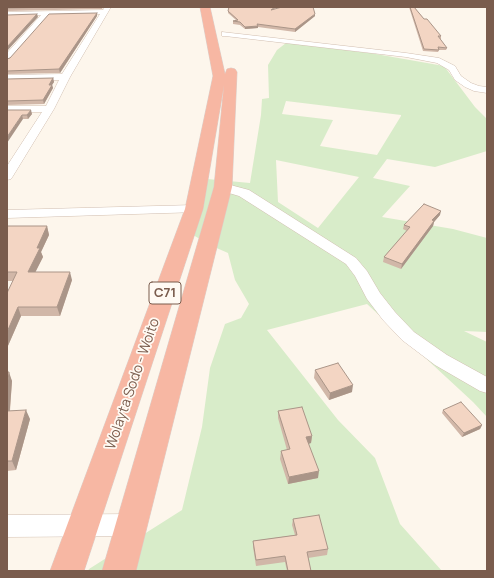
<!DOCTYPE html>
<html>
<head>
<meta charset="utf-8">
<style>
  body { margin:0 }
  #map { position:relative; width:494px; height:578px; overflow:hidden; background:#fdf6ec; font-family:Manrope,sans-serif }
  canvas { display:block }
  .frame { position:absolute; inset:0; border:8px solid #7a5c4d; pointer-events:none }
</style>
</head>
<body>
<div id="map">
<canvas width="494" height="578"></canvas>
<div class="frame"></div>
</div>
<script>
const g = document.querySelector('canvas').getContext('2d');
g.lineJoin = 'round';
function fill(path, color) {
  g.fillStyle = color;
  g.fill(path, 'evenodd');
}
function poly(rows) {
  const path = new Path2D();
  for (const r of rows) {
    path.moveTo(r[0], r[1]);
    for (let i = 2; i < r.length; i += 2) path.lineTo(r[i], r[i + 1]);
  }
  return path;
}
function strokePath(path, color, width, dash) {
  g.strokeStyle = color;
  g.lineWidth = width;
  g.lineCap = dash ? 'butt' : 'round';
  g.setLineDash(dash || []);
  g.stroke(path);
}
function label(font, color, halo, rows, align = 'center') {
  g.font = font + ' Manrope,sans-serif';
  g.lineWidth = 3.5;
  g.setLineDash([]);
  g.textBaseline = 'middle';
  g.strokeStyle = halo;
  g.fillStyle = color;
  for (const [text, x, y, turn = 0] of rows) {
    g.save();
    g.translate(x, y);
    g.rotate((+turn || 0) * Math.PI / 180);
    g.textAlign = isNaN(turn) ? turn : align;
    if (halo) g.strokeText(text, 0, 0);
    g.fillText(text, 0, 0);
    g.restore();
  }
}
fill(poly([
  [286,43,370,53,444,66,475,107,487,119,487,151,435,167,387,159,373,178,410,186,382,217,453,229,487,238,487,332,464,331,487,342,487,417,473,402,367,304,267,330,338,420,375,458,400,524,442,571,88,571,89,569,182,510,202,427,210,368,225,324,241,318,249,304,235,280,228,253,212,246,193,235,207,179,250,183,261,115,262,99,269,98,268,65,277,50],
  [286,101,401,115,401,116,377,155,320,146,333,120,282,114],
  [276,160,359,177,318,228,278,202]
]), '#d8ecc9');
const street = poly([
  [105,7,111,7,70,77,54,109,13,176,11,179,7,180,7,166,42,112,7,112,7,106,46,106,59,80,7,81,7,75,62,74,100,14,49,15,10,60,7,61,7,53,41,15,7,16,7,12,103,10,105,7],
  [222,32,406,53,439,58,455,66,461,76,471,83,479,86,487,87,487,93,474,91,465,87,455,80,449,70,437,63,406,57,225,36,222,36,222,32],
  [223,183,249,190,356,258,367,271,380,293,395,312,414,332,447,355,487,377,487,393,480,391,435,365,402,340,383,320,367,299,355,276,346,264,239,196,219,190,217,187,219,184,223,183],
  [194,205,199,206,201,209,199,212,7,218,7,210,194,205],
  [132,514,140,517,144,525,140,533,132,536,7,537,7,515,132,514]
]);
const highway = poly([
  [200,7,210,7,225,74,227,69,231,68,235,69,237,72,232,187,136,571,102,571,214,187,224,85,203,209,84,571,50,571,185,209,213,76,200,7]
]);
strokePath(street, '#d1beb0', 1);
strokePath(highway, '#dad1cd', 1);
fill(street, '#fff');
fill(highway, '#f7b7a3');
fill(poly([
  [7,7,103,7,102,9,7,11],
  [229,7,277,7,275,9,315,16,295,32,258,27,258,28,245,29,240,25,233,24,233,21,236,20,228,13,228,11],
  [409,7,414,7,424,19,441,36,441,39,439,39,447,48,446,50,439,50,438,52,423,51],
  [97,16,60,73,7,74,7,59],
  [53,78,54,82,52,85,53,88,44,104,7,105,7,79],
  [7,110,32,114,28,119,23,119],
  [440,215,434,222,433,226,401,269,383,262,384,257,407,231,403,229,404,225],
  [7,226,47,226,49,235,41,252,43,257,35,272,72,280,60,316,21,316,7,348,13,281,7,281],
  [315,370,352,392,329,400,314,378],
  [7,372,12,381,10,411,30,419,16,470,7,471],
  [443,410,482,425,480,429,462,437,442,413],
  [278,411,312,436,311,443,308,444,318,478,288,484,280,459,281,451,287,450,278,418],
  [293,519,328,549,327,555,308,558,311,571,287,571,285,562,256,566,253,547,253,541,295,535,292,525]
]), '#d1b7a8');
fill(poly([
  [97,13,97,16,60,73,59,69],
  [37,14,38,17,7,51,7,47],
  [315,14,315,16,295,32,295,29],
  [258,26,258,28,245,29,245,27],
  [53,78,54,82,50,88,49,85],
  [52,85,53,88,44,104,43,100],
  [31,110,32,114,28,119,27,115],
  [22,115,23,119,7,143,7,137],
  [441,211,440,215,434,222,433,226,401,269,402,264,432,220],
  [47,226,49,235,41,252,43,257,31,281,28,272,37,248],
  [70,272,72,280,60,316,57,307],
  [18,307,21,316,7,348,7,332],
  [9,372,12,381,9,420,7,416,7,389],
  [353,385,352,392,329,400,330,393],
  [26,410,30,419,16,470,12,461],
  [482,425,480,429,462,437,464,433],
  [312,436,311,443,305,445,306,437],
  [319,471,318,478,288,484,289,477]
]), '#aa9588');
const building = poly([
  [7,7,59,7,7,8,7,7],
  [229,7,275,7,271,10,282,7,313,7,315,14,295,29,257,24,258,26,245,27,240,22,233,21,238,20,228,11,229,7],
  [410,7,414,7,424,19,427,19,441,36,438,36,447,48,438,47,439,50,424,49,410,7],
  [97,13,59,69,7,71,7,59,10,58,49,14,97,13],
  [37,14,7,47,7,15,37,14],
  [53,78,49,85,52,85,43,100,7,101,7,79,53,78],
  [7,110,31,110,27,115,22,115,7,137,7,110],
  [424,204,441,211,432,220,434,221,402,264,384,257,410,227,404,225,424,204],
  [7,226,47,226,37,248,40,248,28,272,70,272,57,307,18,307,7,332,7,293,17,272,7,272,7,226],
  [338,363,353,385,330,393,315,370,338,363],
  [7,372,9,372,7,389,7,372],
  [461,402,482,425,464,433,443,410,461,402],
  [302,407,312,436,306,437,319,471,289,477,281,451,290,449,278,411,302,407],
  [26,410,12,461,7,461,7,411,26,410],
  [319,515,328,549,307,552,311,571,288,571,285,556,256,560,253,541,297,535,293,519,319,515]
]);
fill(building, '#f3d5c3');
strokePath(building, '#aa9588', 1);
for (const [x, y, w] of [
  [165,293,32]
]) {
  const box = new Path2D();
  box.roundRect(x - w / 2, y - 11, w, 22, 3);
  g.fillStyle = '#fffaf3';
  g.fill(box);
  strokePath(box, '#7a5c4d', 1);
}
label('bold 13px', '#7a5c4d', null, [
  ["C71",165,293]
]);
label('14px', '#7a5c4d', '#fffaf3', [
  ["Wolayta Sodo - Woito",133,384,-71]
]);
</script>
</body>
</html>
